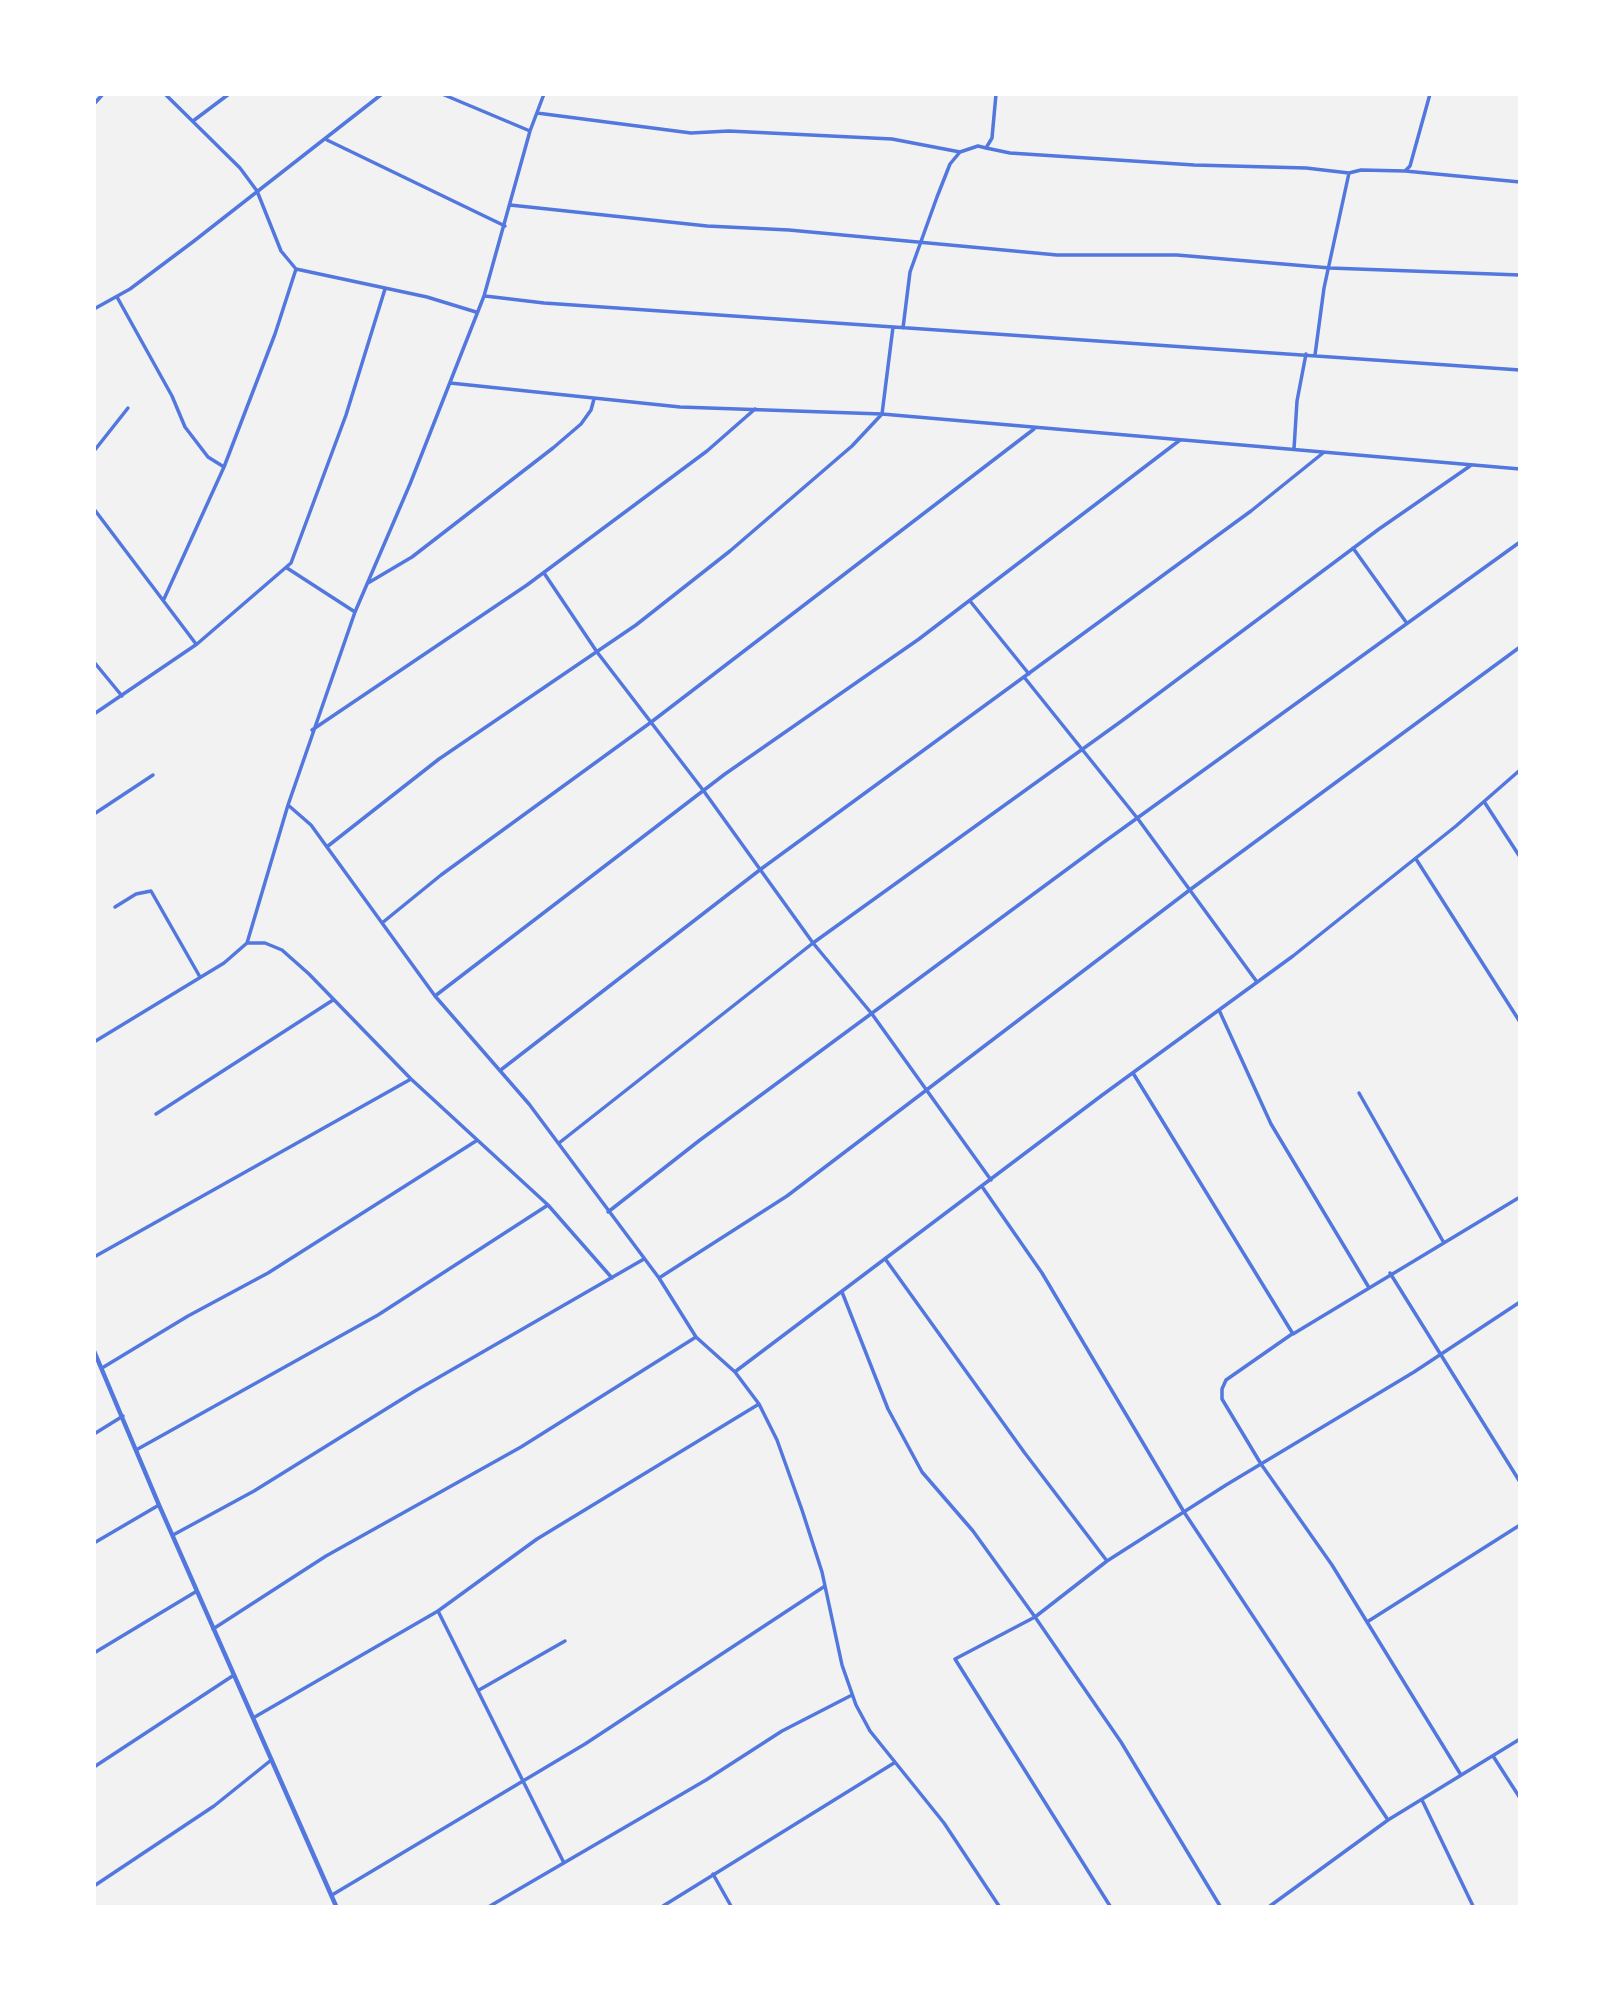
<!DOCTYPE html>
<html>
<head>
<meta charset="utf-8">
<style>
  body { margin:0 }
  #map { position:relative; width:1614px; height:2001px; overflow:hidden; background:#f2f2f2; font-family:"PT Serif",serif }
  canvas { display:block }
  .frame { position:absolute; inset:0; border:96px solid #fff; pointer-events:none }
</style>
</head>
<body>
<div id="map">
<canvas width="1614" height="2001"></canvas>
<div class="frame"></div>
</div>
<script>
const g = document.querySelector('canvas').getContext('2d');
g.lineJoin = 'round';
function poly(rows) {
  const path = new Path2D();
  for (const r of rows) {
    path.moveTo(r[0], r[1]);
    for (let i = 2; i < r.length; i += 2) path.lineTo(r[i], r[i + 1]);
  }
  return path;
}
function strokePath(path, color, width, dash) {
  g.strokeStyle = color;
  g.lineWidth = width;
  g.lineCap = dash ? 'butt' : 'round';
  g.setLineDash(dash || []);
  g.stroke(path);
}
strokePath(poly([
  [165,94,240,168,257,191,281,251,296,269,427,297,476,312],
  [442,94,530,131],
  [94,104,103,94],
  [537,113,691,133,729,131,892,139,960,152],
  [193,121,229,94],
  [327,140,505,226],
  [986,148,1010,153,1194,165,1306,168,1349,173],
  [1405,171,1520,182],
  [510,205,707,226,789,230,1057,255,1177,255,1330,268,1520,275],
  [485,296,544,303,1520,370],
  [117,297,172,396,185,427,208,457,224,467],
  [94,309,130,289,194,241,382,94],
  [903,328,910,272,937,197,950,164,960,152,978,146,986,148,992,138,996,94],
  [1315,355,1324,288,1349,173,1361,170,1405,171,1410,166,1430,94],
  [450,383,680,407,882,414,1520,469],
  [1294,449,1297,401,1306,354],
  [94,451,128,408],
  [94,509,196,644],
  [1353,548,1406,622],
  [287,568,355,612],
  [544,573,597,652,703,790,813,943,872,1014,991,1180],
  [368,583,412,557,553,448,581,424,591,410,594,399],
  [164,599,224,467,275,334,296,269],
  [970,601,1029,674],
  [94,662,122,696],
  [1024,677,1138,819,1257,982],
  [94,714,197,644,291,563,346,415,385,289],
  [312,730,527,585,707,451,755,409],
  [1485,803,1520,857],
  [288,805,311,825,435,996,529,1104,659,1278,696,1337,735,1372,759,1404,777,1440,802,1510,822,1572,842,1665,856,1705,870,1731,944,1823,999,1906],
  [94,814,153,775],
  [328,846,439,759,636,625,730,551,852,446,882,414,893,327],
  [1416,859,1520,1022],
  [115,907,136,894,151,891,200,977],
  [382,923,441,875,650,723,1034,429],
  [247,943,265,943,282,950,309,974,411,1079,548,1205,612,1278],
  [435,996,725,774,919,639,1180,440],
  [1219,1010,1271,1124,1368,1286],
  [94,1042,224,963,247,943,288,805,355,612,410,484,484,296,530,131,544,94],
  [502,1069,761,869,1251,511,1323,453],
  [1133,1073,1293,1334,1520,1197],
  [1359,1093,1444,1243],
  [156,1114,333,1000],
  [559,1143,813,943,1123,720,1379,529,1470,466],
  [983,1188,1042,1273,1184,1512,1388,1820],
  [608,1212,700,1140,1104,842,1520,542],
  [94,1257,411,1079],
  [886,1260,1024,1452,1107,1561],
  [1390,1273,1520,1482],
  [659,1278,787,1196,1191,889,1520,647],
  [842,1292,888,1409,922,1472,973,1531,1035,1617,1121,1742,1220,1906],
  [1292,1334,1226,1380,1222,1389,1222,1399,1261,1464,1332,1565,1461,1775],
  [102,1368,188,1316,268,1273,476,1141],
  [736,1371,1101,1096,1293,956,1456,826,1520,770],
  [94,1434,123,1416],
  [136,1450,378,1315,548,1205],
  [173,1535,254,1491,415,1391,644,1259],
  [94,1543,159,1505],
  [438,1611,564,1863],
  [1367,1622,1520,1525],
  [213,1629,326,1556,521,1447,696,1337],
  [94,1653,197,1591],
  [479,1690,565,1641],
  [253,1718,438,1611,537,1539,759,1404],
  [1493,1756,1520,1798],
  [94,1767,234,1675],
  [1422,1800,1473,1906],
  [713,1874,731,1906],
  [94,1886,214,1806,270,1761],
  [332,1895,585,1744,825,1586],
  [490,1906,706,1780,782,1731,852,1695],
  [663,1906,894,1763],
  [1110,1906,955,1659,1035,1617,1107,1561,1226,1485,1414,1372,1520,1302],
  [1270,1906,1388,1820,1520,1739]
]), '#5277de', 3.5);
strokePath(poly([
  [94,1351,159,1505,336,1906]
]), '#5277de', 4.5);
</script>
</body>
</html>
